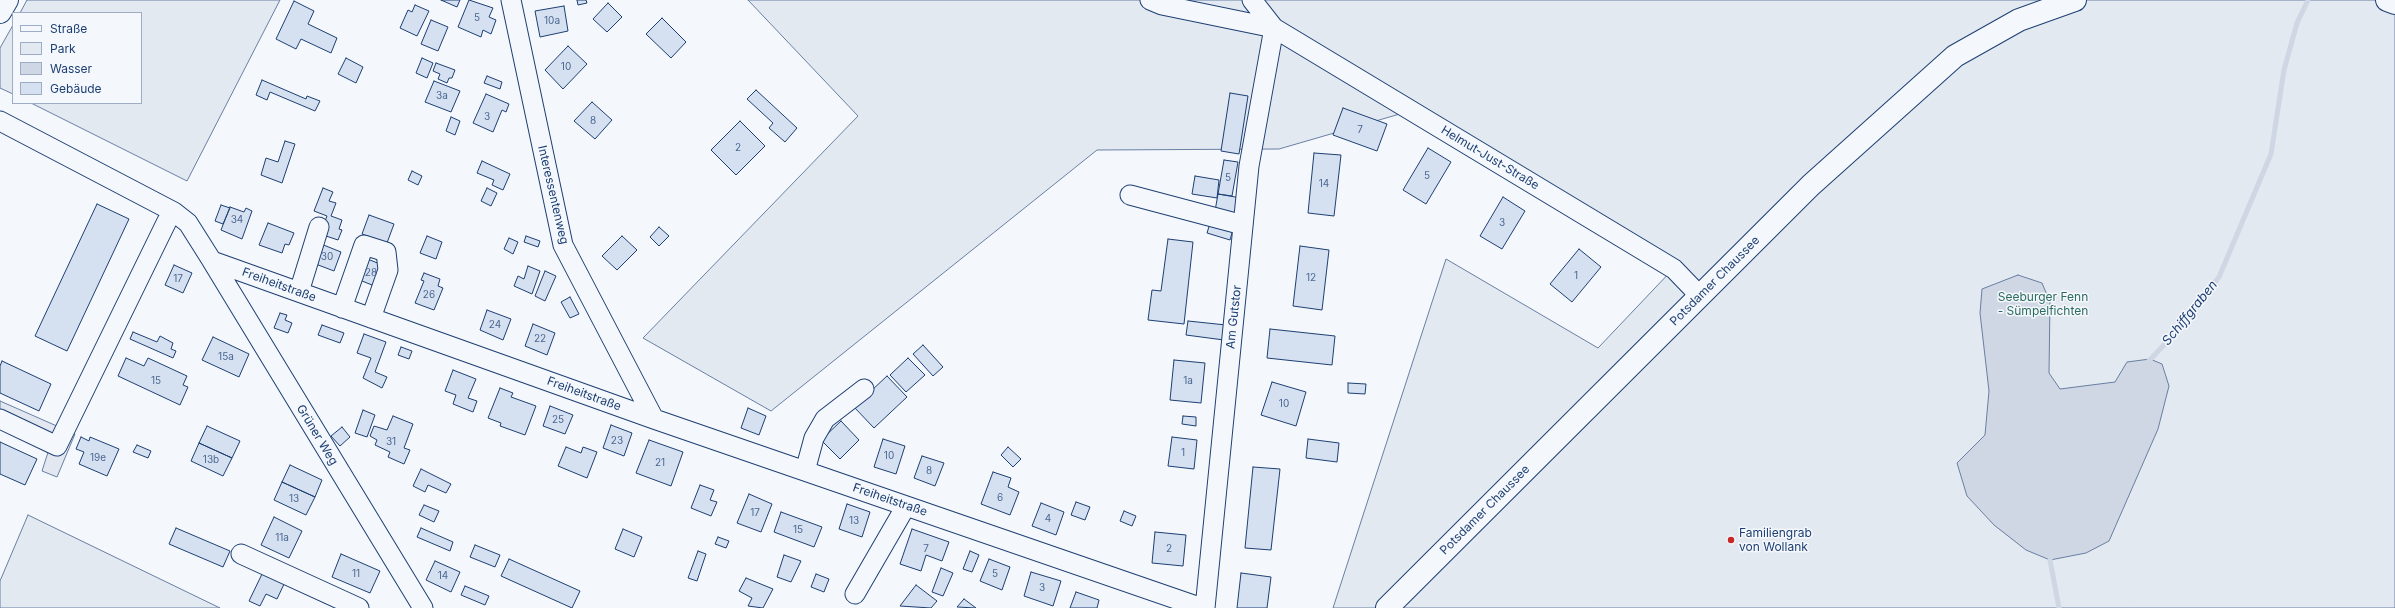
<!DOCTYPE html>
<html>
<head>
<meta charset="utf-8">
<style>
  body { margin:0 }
  #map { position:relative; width:2395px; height:608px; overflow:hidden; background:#f4f7fb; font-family:Inter,sans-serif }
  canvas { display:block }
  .legend { position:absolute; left:12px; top:12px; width:130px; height:92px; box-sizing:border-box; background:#f4f7fb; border:1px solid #9eadc5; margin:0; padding:5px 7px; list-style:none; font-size:12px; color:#1d3f73 }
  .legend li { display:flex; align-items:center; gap:8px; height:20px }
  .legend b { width:20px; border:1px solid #9eadc5 }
</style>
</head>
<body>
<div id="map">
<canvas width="2395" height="608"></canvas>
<ul class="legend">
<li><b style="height:5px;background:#f4f7fb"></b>Straße</li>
<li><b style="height:11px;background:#e3e9f0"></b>Park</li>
<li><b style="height:11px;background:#cfd7e4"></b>Wasser</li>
<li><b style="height:11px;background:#d5e0f0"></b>Gebäude</li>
</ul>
</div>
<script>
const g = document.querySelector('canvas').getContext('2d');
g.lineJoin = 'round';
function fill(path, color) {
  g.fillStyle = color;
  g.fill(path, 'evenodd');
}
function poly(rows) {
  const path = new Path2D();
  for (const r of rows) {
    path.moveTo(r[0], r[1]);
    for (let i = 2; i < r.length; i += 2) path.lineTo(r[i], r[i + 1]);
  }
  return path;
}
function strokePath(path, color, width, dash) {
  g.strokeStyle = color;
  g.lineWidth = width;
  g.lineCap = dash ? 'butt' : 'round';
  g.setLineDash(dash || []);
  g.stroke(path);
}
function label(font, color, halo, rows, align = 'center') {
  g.font = font + ' Inter,sans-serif';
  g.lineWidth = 3;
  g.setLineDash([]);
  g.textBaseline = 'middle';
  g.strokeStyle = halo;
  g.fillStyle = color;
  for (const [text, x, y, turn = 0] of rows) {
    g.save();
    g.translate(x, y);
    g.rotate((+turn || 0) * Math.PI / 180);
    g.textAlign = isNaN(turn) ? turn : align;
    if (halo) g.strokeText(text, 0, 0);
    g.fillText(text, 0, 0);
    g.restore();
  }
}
const green = poly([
  [27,0,280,0,187,181,31,103,141,103,141,13,20,13,27,0],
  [748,0,2395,0,2395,608,1333,608,1446,259,1598,348,1673,269,1417,109,1279,149,1097,150,771,411,643,338,858,116,748,0],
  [13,25,13,94,0,88,0,48,13,25],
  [28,515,220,608,0,608,0,581,28,515]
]);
fill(green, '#e3e9f0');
strokePath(green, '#687fa3', 1);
const parking = poly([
  [0,401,75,434,57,477,42,471,51,443,0,419,0,401]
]);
fill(parking, '#e3e8f0');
strokePath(parking, '#687fa3', 1);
const water = poly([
  [2018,275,2042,283,2050,302,2049,373,2060,389,2115,382,2127,362,2150,359,2162,364,2169,386,2158,429,2109,541,2086,553,2050,560,2026,550,1994,525,1967,496,1957,463,1985,435,1989,391,1980,313,1982,289,2018,275]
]);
fill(water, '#cfd7e4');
strokePath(water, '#687fa3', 1);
strokePath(poly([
  [2146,364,2179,329,2219,277,2271,154,2284,70,2297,23,2308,0],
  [2051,553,2050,560,2059,608]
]), '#cfd7e4', 5);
const building = poly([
  [441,0,460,0,457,7,441,0],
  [469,0,493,8,489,17,496,20,491,34,483,30,481,37,458,27,469,0],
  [577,0,586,0,587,3,578,5,577,0],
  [294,1,314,11,308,24,337,38,331,53,301,39,296,49,276,39,294,1],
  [608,3,622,17,607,32,593,19,608,3],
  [415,5,429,11,417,36,400,28,408,10,412,12,415,5],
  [564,6,568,31,540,37,535,11,564,6],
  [662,18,686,42,671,58,646,34,662,18],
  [431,20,448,27,438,51,421,44,431,20],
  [568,46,587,64,563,89,545,70,568,46],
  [346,58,363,67,356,83,338,74,346,58],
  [422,58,433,63,427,78,416,73,422,58],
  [436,63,455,70,452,78,449,78,447,83,438,79,440,74,433,71,436,63],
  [487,76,502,82,500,89,484,83,487,76],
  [262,80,306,99,307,96,320,101,315,111,270,92,267,100,256,95,262,80],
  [434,81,460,91,451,112,425,102,434,81],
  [756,90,797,128,785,142,769,128,773,123,747,99,756,90],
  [1230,93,1248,96,1239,154,1221,151,1230,93],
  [486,94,509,104,506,112,502,110,493,132,473,123,486,94],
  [592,102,612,120,595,139,574,121,592,102],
  [1343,108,1387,124,1377,151,1333,135,1343,108],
  [451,117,460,121,455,135,446,131,451,117],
  [740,121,765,146,736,175,711,150,740,121],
  [285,141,295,144,282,183,261,175,266,158,278,162,285,141],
  [1428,148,1451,162,1426,204,1403,190,1428,148],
  [1314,153,1341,155,1334,216,1308,213,1314,153],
  [1224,160,1238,162,1232,196,1218,194,1224,160],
  [482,161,510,174,503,190,492,185,494,180,477,173,482,161],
  [412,171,422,176,418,185,408,180,412,171],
  [1195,176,1219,180,1217,198,1192,194,1195,176],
  [323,188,333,192,329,201,336,203,331,216,342,220,339,229,342,230,338,240,320,234,327,216,314,211,323,188],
  [487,188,497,193,491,206,481,201,487,188],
  [1218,194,1241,198,1238,215,1215,211,1218,194],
  [1503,197,1525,211,1502,249,1480,236,1503,197],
  [97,204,129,219,67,351,35,336,97,204],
  [221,205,230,208,223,224,215,221,221,205],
  [230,207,244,212,246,208,252,211,242,239,221,230,230,207],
  [369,215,394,224,387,243,362,234,369,215],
  [1211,220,1234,226,1230,240,1207,233,1211,220],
  [268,223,294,233,289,245,285,244,282,253,259,245,268,223],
  [659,227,669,236,659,246,650,237,659,227],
  [427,236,442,242,436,259,420,253,427,236],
  [526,236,540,241,538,247,524,242,526,236],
  [622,236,637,250,617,270,602,256,622,236],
  [509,238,518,242,513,254,504,249,509,238],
  [1168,239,1193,242,1184,324,1148,320,1152,290,1161,291,1168,239],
  [321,244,341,252,334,271,313,263,321,244],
  [1300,246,1329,250,1322,310,1293,306,1300,246],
  [1579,249,1601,267,1572,302,1550,284,1579,249],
  [365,258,385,266,377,287,357,279,365,258],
  [174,265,192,273,183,293,165,285,174,265],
  [528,266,540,271,532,294,514,286,518,276,524,279,528,266],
  [545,271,556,276,545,301,535,296,545,271],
  [424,273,440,279,438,286,443,288,434,310,415,303,424,281,421,280,424,273],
  [570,297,579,314,570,318,561,302,570,297],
  [487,310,511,319,503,340,480,330,487,310],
  [280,313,287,315,285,320,292,323,288,333,274,328,280,313],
  [1188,321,1226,325,1224,340,1186,335,1188,321],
  [533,324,555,333,547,355,525,346,533,324],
  [322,325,344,333,340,343,318,335,322,325],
  [1270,329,1335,336,1332,365,1267,358,1270,329],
  [133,332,157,342,160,336,173,343,171,349,176,351,173,358,130,339,133,332],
  [364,334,386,342,375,372,387,377,382,388,363,378,371,358,357,353,364,334],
  [213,337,249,354,239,377,202,360,213,337],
  [923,345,943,367,933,376,913,354,923,345],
  [401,347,412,351,409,359,398,355,401,347],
  [126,358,144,366,148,358,187,376,183,385,188,387,180,405,118,376,126,358],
  [908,358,925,375,906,392,890,375,908,358],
  [1174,360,1205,363,1201,403,1170,400,1174,360],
  [2,361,51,384,39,411,0,393,0,366,2,361],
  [453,370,476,379,468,398,477,401,473,412,453,404,456,395,445,391,453,370],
  [887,376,907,397,874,428,854,407,887,376],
  [1272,382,1306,392,1296,426,1261,415,1272,382],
  [1348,383,1366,384,1365,394,1348,393,1348,383],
  [500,388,513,393,511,397,536,406,525,435,500,426,501,423,488,418,500,388],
  [550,406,573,415,565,434,543,426,550,406],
  [748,408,766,416,759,435,741,428,748,408],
  [363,410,375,415,367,437,355,433,363,410],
  [393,416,413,424,404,448,410,450,404,464,388,457,390,452,375,445,377,440,370,436,374,426,387,430,393,416],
  [1183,416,1196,417,1196,426,1182,424,1183,416],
  [841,421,859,440,840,459,821,440,841,421],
  [611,425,632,433,624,456,603,448,611,425],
  [207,426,240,441,232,458,199,443,207,426],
  [342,427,350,437,340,446,331,436,342,427],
  [81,437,89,441,90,437,119,449,107,476,79,464,84,452,76,449,81,437],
  [1172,437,1197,440,1194,469,1168,466,1172,437],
  [883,439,905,446,896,474,874,467,883,439],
  [1308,439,1339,443,1337,462,1306,458,1308,439],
  [649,440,683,452,671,486,636,473,649,440],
  [0,442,37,459,25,485,0,474,0,442],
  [199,443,232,458,223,476,191,461,199,443],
  [137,445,151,451,148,458,133,452,137,445],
  [566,447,581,453,583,447,597,452,587,478,558,466,566,447],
  [1008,447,1021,459,1013,467,1001,455,1008,447],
  [922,456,944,463,935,486,914,478,922,456],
  [290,465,322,480,315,497,282,482,290,465],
  [1253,467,1280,469,1271,550,1245,548,1253,467],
  [421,469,451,484,446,493,428,485,425,492,413,486,421,469],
  [993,472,1011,478,1008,487,1019,492,1010,515,981,504,993,472],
  [282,482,315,497,306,515,274,500,282,482],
  [700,485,714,490,710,500,717,502,711,516,691,508,700,485],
  [749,494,772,504,761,532,737,523,749,494],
  [1076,502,1090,507,1085,520,1071,515,1076,502],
  [1041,503,1064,512,1056,535,1032,526,1041,503],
  [847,504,870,512,862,537,839,529,847,504],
  [424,505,439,511,434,522,419,515,424,505],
  [1124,511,1136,516,1132,526,1120,521,1124,511],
  [781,512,822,527,814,547,774,532,781,512],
  [274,517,302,531,289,558,261,545,274,517],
  [176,528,230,551,223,567,169,544,176,528],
  [421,528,453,542,450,551,417,537,421,528],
  [623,529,642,537,634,557,615,549,623,529],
  [912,529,949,542,942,561,926,555,921,571,900,564,912,529],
  [1155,532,1186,535,1183,566,1152,563,1155,532],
  [718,537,729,541,726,548,715,544,718,537],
  [475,545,500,555,495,567,470,557,475,545],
  [698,551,706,554,697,581,688,578,698,551],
  [970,551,979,555,972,572,963,569,970,551],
  [341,554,380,571,370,593,332,577,341,554],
  [784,555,801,561,791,582,777,577,784,555],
  [509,559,580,591,572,608,501,576,509,559],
  [989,559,1010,567,1002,590,980,581,989,559],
  [435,561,460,572,451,592,426,580,435,561],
  [941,568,953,573,943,596,932,592,941,568],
  [263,572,285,582,277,599,266,594,260,606,249,601,263,572],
  [1031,572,1061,581,1053,606,1024,596,1031,572],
  [1241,573,1271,577,1267,608,1237,608,1241,573],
  [816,574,829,579,824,592,811,587,816,574],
  [746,578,773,589,763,608,748,606,752,598,739,591,746,578],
  [916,585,937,601,931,608,900,606,916,585],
  [465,586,489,596,485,605,461,595,465,586],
  [1076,592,1099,600,1097,608,1070,608,1076,592],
  [964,599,976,608,957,607,964,599]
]);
fill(building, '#d5e0f0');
strokePath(building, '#1d3f73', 1);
const minor = poly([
  [511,0,563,245,654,419],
  [1150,0,1162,5,1274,28,1674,269,1700,296],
  [1252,0,1274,28],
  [0,121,174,212,188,223,212,261,654,419,1202,608],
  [1130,195,1243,225],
  [212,261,423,608],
  [299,292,319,227],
  [342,308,364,245,386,252,388,270,371,318],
  [0,419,57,446,167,221,174,212],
  [805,471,814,438,825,419,864,389],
  [241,554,359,608],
  [855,594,906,506],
  [1205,608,1249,166,1274,28]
]);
const major = poly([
  [2387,0,2395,3],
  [0,12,7,0],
  [1387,608,1811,185,1955,56,2019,20,2075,0]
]);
strokePath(minor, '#1d3f73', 21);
strokePath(major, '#1d3f73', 24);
strokePath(minor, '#f4f7fb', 19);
strokePath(major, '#f4f7fb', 22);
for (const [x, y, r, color] of [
  [1731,540,4,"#c62828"]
]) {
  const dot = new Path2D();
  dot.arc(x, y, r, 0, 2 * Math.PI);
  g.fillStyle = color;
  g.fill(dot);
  strokePath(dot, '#f4f7fb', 1.5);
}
label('10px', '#4b6792', null, [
  ["5",477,18],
  ["10a",552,21],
  ["10",566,67],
  ["3a",442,96],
  ["3",487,117],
  ["8",593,121],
  ["7",1360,130],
  ["2",738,148],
  ["5",1427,176],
  ["5",1228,178],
  ["14",1324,184],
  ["34",237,220],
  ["3",1502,223],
  ["30",327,257],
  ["28",371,273],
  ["1",1576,276],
  ["12",1311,278],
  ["17",178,279],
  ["26",429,295],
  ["24",495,325],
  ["22",540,339],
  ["15a",226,357],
  ["15",156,381],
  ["1a",1188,381],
  ["10",1284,404],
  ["25",558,420],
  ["23",617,441],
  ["31",391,442],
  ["1",1183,453],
  ["10",889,456],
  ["19e",98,458],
  ["13b",211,460],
  ["21",660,463],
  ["8",929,471],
  ["6",1000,498],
  ["13",294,499],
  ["17",755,513],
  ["4",1048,519],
  ["13",854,521],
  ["15",798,530],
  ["11a",282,538],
  ["7",926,549],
  ["2",1169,549],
  ["11",356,574],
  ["5",995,574],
  ["14",443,576],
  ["3",1042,588]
]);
label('12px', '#1d3f73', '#f4f7fb', [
  ["Helmut-Just-Straße",1490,158,31],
  ["Interessentenweg",553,195,77],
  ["Potsdamer Chaussee",1715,281,-45],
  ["Freiheitstraße",279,285,20],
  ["Am Gutstor",1234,317,-84],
  ["Freiheitstraße",584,394,20],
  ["Grüner Weg",317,435,59],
  ["Freiheitstraße",890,500,19],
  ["Potsdamer Chaussee",1485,510,-45]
]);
label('12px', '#2c6c60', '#f4f7fb', [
  ["Seeburger Fenn",2043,297],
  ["- Sümpelfichten",2043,311]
]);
label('12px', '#1d3f73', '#f4f7fb', [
  ["Familiengrab",1739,533],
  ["von Wollank",1739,547]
], 'left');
label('italic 13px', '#1d3f73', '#f4f7fb', [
  ["Schiffgraben",2190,313,-51]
]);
</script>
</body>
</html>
